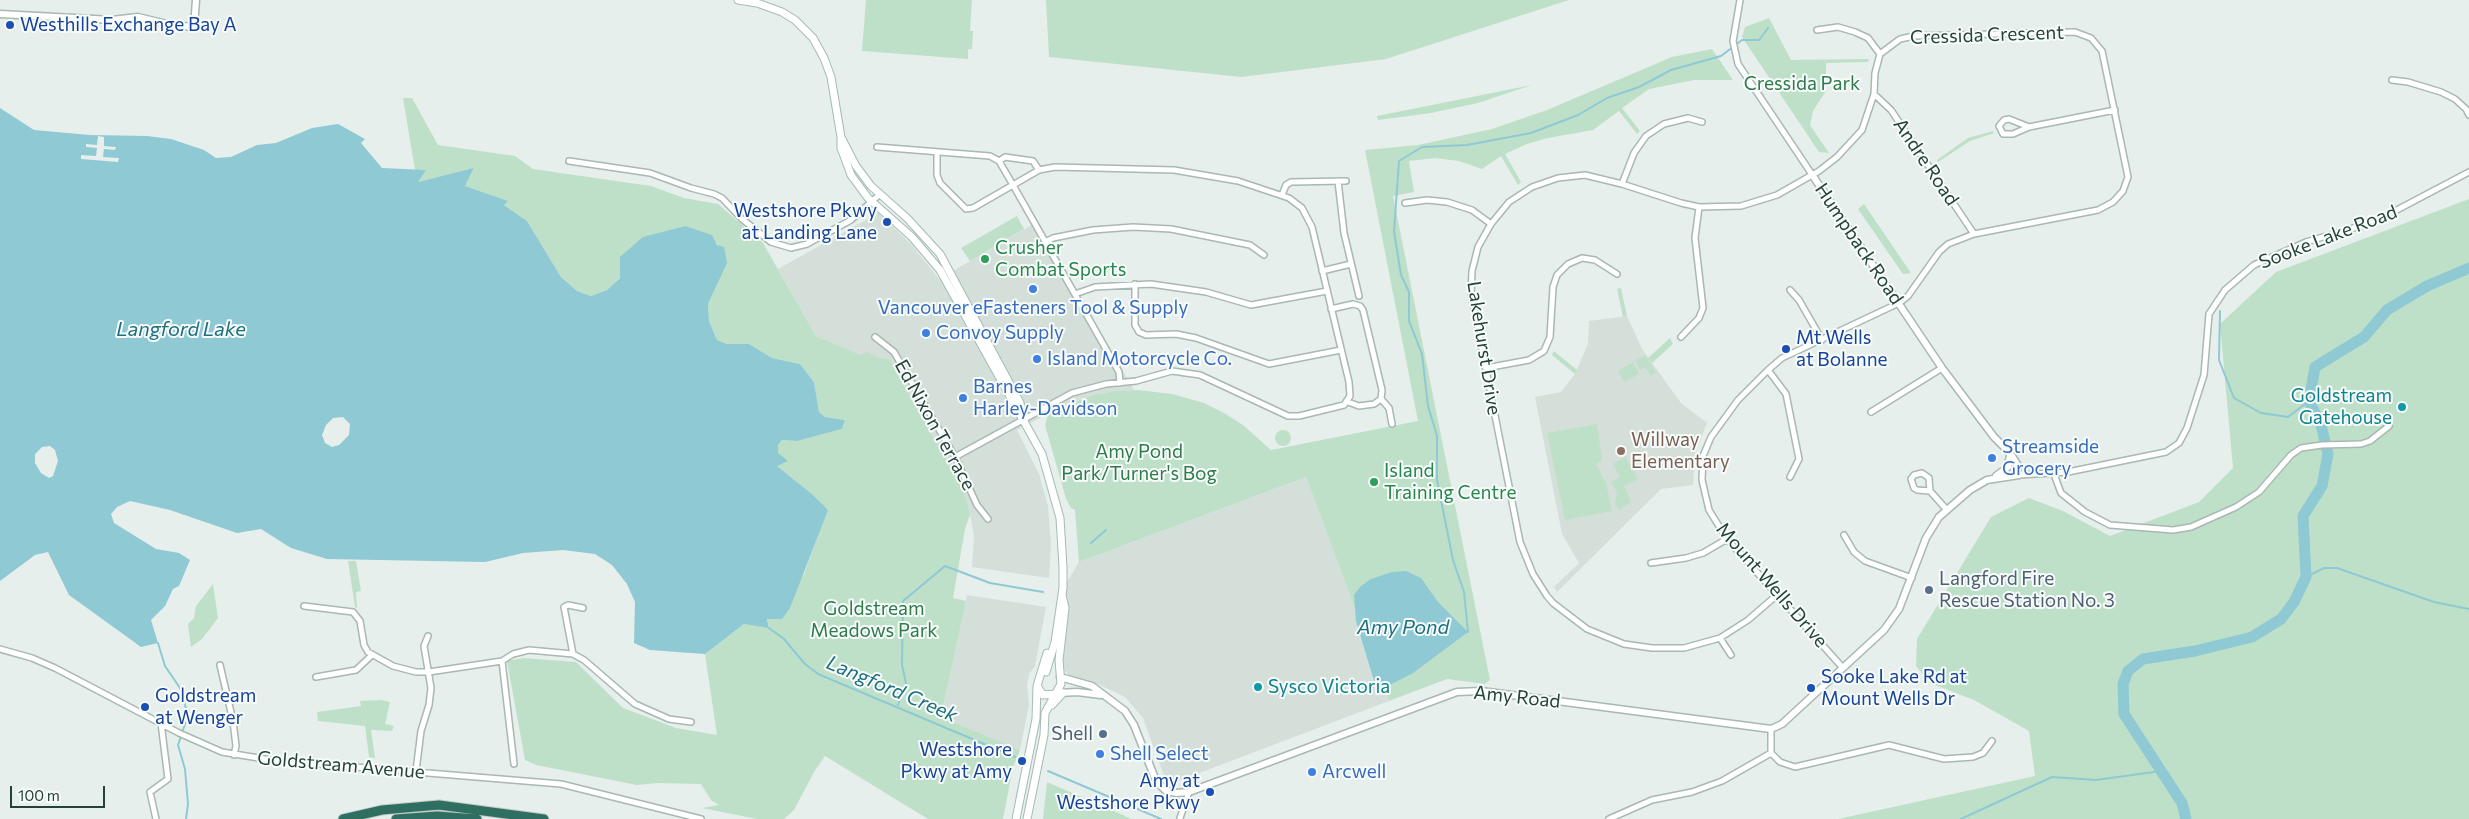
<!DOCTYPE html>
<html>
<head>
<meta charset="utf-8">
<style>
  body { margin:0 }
  #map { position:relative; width:2469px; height:819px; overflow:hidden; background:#e6efeb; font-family:Commissioner,sans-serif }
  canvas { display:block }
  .scale { position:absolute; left:10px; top:786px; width:95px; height:22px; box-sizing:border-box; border:2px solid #24423a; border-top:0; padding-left:6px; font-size:15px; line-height:18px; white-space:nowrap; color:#24423a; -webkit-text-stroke:4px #f7fbf9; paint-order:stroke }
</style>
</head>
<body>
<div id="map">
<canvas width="2469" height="819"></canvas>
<div class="scale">100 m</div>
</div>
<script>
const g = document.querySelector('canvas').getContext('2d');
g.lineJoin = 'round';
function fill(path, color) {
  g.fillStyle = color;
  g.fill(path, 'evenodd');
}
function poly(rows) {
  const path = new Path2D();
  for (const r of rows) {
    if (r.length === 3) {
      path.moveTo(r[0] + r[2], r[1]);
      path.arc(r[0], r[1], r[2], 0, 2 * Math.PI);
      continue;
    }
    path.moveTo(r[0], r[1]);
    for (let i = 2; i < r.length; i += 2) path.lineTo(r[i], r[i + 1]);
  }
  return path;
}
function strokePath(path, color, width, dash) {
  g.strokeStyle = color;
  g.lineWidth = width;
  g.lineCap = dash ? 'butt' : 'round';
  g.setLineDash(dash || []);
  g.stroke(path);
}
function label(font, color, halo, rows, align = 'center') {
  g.font = font + ' Commissioner,sans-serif';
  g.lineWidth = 4;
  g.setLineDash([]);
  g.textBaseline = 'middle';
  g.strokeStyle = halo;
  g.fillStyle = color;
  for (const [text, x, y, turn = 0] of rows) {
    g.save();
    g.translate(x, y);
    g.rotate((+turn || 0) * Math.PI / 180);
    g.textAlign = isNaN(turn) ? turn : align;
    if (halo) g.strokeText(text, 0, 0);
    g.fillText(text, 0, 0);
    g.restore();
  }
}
fill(poly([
  [878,213,911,244,939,279,1037,222,1134,390,1105,393,1084,398,1063,406,1017,430,1039,474,1048,506,1051,543,1049,578,972,567,974,536,968,504,961,485,892,364,884,359,861,356,816,336,778,269],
  [1627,316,1642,349,1681,403,1707,423,1695,454,1693,485,1661,489,1557,592,1554,587,1579,563,1562,534,1535,397,1561,392,1575,374,1588,344,1589,321],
  [1306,477,1389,701,1173,783,1164,776,1143,718,1125,697,1098,684,1073,679,1062,668,1056,651,1066,584,1079,562],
  [967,595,1046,607,1035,666,1029,674,1027,685,1029,705,1020,750,941,718]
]), '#d4dfda');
fill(poly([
  [866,0,972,0,970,31,973,31,972,49,968,49,968,59,862,51],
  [1046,0,1569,0,1386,59,1241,77,1049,57],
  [1769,18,1791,60,1869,59,1868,62,1826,63,1826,91,1813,111,1810,125,1829,153,1819,152,1742,37,1745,27],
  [1712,49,1733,80,1694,80,1649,89,1622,108,1640,131,1637,134,1619,111,1593,130,1548,138,1527,144,1505,154,1521,182,1518,185,1501,156,1482,169,1459,161,1435,158,1409,161,1414,192,1393,196,1490,680,1485,684,1447,679,1389,701,1306,477,1079,562,1075,510,1071,508,1066,499,1045,425,1048,415,1063,406,1094,395,1116,391,1138,390,1172,394,1204,403,1224,413,1243,425,1271,450,1418,421,1365,150,1418,145,1492,129,1547,110,1672,57],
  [1532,85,1478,103,1431,113,1378,120,1377,116],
  [403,98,412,98,438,145,515,156,533,169,651,186,684,198,718,204,763,243,816,336,860,355,867,352,879,358,889,359,961,485,968,504,970,515,965,529,953,598,966,601,941,717,1020,750,1013,767,1003,819,928,819,825,756,814,772,794,810,784,819,757,819,702,808,719,805,711,800,701,784,658,783,637,785,536,765,525,760,507,661,523,658,576,662,623,708,676,728,717,735,705,654,744,624,769,627,767,618,804,574,827,510,812,494,777,466,778,445,782,440,797,441,842,429,845,420,825,417,819,412,814,382,800,364,772,358,749,344,727,344,717,340,709,321,708,304,719,280,720,247,714,241,685,226,668,231,607,290,591,296,577,291,561,277,527,221,503,204,507,201,465,186,474,169,417,182],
  [1993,131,1994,133,1970,141,1938,162,1937,160,1968,138],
  [2469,199,2469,819,1838,819,2035,776,2029,731,1974,700,1930,683,1916,666,1917,639,1991,517,2029,498,2063,511,2110,536,2199,502,2233,468,2220,324,2276,272],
  [1864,204,1911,273,1903,274,1858,209],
  [1017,216,1024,229,970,261,961,248],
  [1621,288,1627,316,1623,317,1617,289],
  [1670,338,1673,344,1652,363,1648,358],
  [1554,351,1577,370,1575,374,1552,355],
  [1645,355,1656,372,1651,376,1645,367,1640,370,1635,361],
  [1633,362,1639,374,1624,382,1618,371],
  [1597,424,1602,460,1596,464,1606,483,1612,511,1565,520,1547,433],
  [1283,438,8],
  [1626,457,1638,479,1625,486,1623,484,1631,502,1619,510,1615,503,1617,493,1611,482,1620,477,1613,464],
  [348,561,356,561,361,591,356,592,357,608,355,607],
  [213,584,218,618,202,639,191,647,188,624,194,618,196,606],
  [381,700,390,702,385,724,394,726,392,731,371,730,375,758,369,757,365,726,318,721,317,712,361,706,360,701],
  [1047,782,1123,815,1131,819,1043,819]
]), '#bfe0c8');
fill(poly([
  [0,108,34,130,90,135,147,136,171,139,204,150,216,158,231,157,257,145,276,143,312,128,338,124,365,139,361,143,382,168,426,170,418,182,474,168,465,186,508,201,504,205,527,221,561,277,577,291,591,296,607,290,620,278,620,257,643,237,685,226,712,235,717,245,724,247,727,263,708,304,709,321,717,340,727,344,749,344,772,358,800,364,814,382,819,412,825,417,845,420,842,429,797,441,782,440,778,445,778,453,788,461,777,466,812,494,828,510,790,608,782,619,767,619,769,628,744,624,705,654,650,650,634,643,635,602,627,584,612,565,595,554,563,550,523,553,485,562,327,559,291,548,261,529,237,533,170,510,130,501,117,507,111,514,114,523,156,549,179,553,190,560,179,586,173,589,165,606,151,620,158,643,141,647,69,595,48,552,35,555,0,581],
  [343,417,350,424,349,435,339,445,332,447,325,443,322,435,326,425,333,418],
  [50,446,55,450,58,461,53,476,49,478,41,473,35,463,35,454,42,447],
  [1406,571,1421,578,1438,602,1468,632,1413,673,1382,689,1375,684,1356,621,1354,595,1361,586,1371,579,1392,572]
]), '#8ec9d4');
fill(poly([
  [98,136,104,137,104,146,116,147,115,150,104,149,103,157,119,158,118,162,81,159,81,155,96,156,97,148,86,147,86,144,97,145]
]), '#e6efeb');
strokePath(poly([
  [2220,311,2219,360,2234,398,2261,413,2288,417,2309,401],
  [1091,543,1106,530],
  [2306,577,2324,568,2337,568,2434,602,2469,609],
  [769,628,784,639,805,664,818,674,1015,757],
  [1468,632,1464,592,1453,560,1437,480,1437,436,1428,406,1422,354,1409,321,1409,292,1401,275,1394,231,1399,161,1422,147,1467,145,1531,133,1552,125,1578,115,1607,98,1639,87,1671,70,1721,56,1742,40,1759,40,1768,28],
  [158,643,165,666,180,688,188,715,178,745,185,769,188,804,186,819],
  [898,705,906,683,902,665,903,601,945,566,990,583,1043,592],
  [1048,771,1161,819],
  [1961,819,2052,777,2096,780,2161,771]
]), '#8ec9d4', 2);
strokePath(poly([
  [2186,819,2182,803,2124,714,2123,684,2128,671,2143,659,2195,651,2252,637,2281,619,2294,602,2306,577,2303,516,2322,486,2328,454,2321,425,2309,401,2315,367,2364,337,2387,310,2427,286,2469,268]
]), '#8ec9d4', 11);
const minor = poly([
  [1740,0,1733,41,1738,64,1813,176],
  [194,27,208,27],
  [1817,30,1838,27,1855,32,1868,38,1880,54],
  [2392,80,2408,82,2441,92,2455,99,2466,109,2469,115],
  [1874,94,1891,110,1974,234],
  [2029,127,2009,119,2004,120,1999,126,2003,134,2013,134,2029,127,2115,110],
  [877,147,990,156,999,161],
  [937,152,937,175,940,183,966,209,973,208,1013,185,999,161],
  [569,161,650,173,691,188,714,194,722,198,742,219,771,242,791,248,807,244,851,220,879,195],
  [999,161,1005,157,1033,161,1039,170],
  [1338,181,1344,233,1359,296],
  [1622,184,1634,153,1646,136,1664,124,1688,118,1702,122],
  [1282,195,1286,185,1291,182,1346,181],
  [1405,203,1427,200,1447,202,1472,210,1491,224],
  [1045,242,1053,238,1093,230,1133,227,1171,229,1250,245,1264,255],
  [1322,271,1351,264],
  [1135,284,1135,325,1139,332,1146,335,1176,334,1196,338,1269,364,1341,350],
  [1790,290,1799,300,1822,340],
  [1075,294,1095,287,1151,284,1206,292,1251,305,1327,291],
  [1331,309,1353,304,1360,306,1363,310,1382,390,1381,399,1374,404,1359,406,1348,402],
  [875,337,894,352,955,457,977,505,988,519],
  [1681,337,1699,318,1703,308,1695,238,1699,207],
  [1486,368,1529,360,1544,351,1550,337,1553,287,1557,275,1568,264,1582,258,1595,260,1617,274],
  [1768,370,1786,394,1799,459,1790,477],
  [1381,399,1389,408,1392,424],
  [1871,412,1942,368],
  [955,457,1072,393,1106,384,1136,381,1172,371,1200,375,1288,416,1299,416,1344,405,1350,396,1349,382,1312,227,1302,208,1289,198,1238,181,1174,170,1055,167,1039,170,1013,185,1119,372,1120,383],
  [2054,474,2061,493,2085,512,2110,525,2173,530,2191,527,2236,507,2259,492,2291,455,2301,448,2322,445,2361,444,2370,441,2389,426],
  [2019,475,2068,472,2166,452,2179,443,2187,428,2204,375,2209,314,2225,290,2254,265,2306,242,2374,222,2469,172],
  [1930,491,1917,490,1914,488,1911,479,1914,475,1922,473,1929,478,1930,491,1947,510],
  [1844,535,1854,552,1865,561,1912,578],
  [1651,563,1686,558,1703,553,1727,539],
  [1777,595,1748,620,1720,638,1684,648,1652,648,1624,644,1587,629,1553,603,1547,596,1533,574,1520,542,1471,294,1472,271,1478,247,1491,224,1509,202,1532,187,1558,178,1585,175,1622,184,1681,203,1699,207,1741,206,1777,195,1819,171,1837,157,1862,130,1874,94,1875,73,1880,54,1900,39,1914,36,2075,32,2091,38,2102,51,2128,177,2123,191,2113,202,2098,210,1974,234,1948,244,1939,252,1908,296,1899,303,1782,358,1768,370,1738,400,1711,437,1703,456,1702,480,1709,510,1727,539,1843,668],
  [304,606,353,612,360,621,364,645,368,652,393,666,416,672,429,672,502,661,513,654,529,650,573,654,584,660,635,704,669,719,691,722],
  [1720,638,1731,655],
  [0,649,32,658,55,668,179,733,222,752,271,760,561,784,701,819],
  [573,654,564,607,568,605,583,608],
  [502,661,514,764],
  [220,665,233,721,236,746,234,755],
  [316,677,356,670,371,656],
  [1771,729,1771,753,1780,762,1795,767,1889,745,1944,759,1973,757,1983,753,1992,741],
  [416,771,421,731,429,705,431,688,424,646,428,636],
  [1180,818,1189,792],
  [156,819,150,792,168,779,161,723],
  [1609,819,1652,800,1692,792,1722,781,1771,753]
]);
const tertiary = poly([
  [0,14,112,20,138,17,171,25,194,27,196,0],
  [1996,476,2008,467,2010,455],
  [1060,677,1092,686,1125,711,1134,725,1156,781,1166,791,1177,793,1189,792,1457,692,1481,691,1771,729,1782,724,1884,630,1899,609,1926,538,1939,517,1970,490,1987,480,2019,475,2017,464,2010,453,1994,437,1942,368,1813,176],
  [1059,693,1077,692,1101,695]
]);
const secondary = poly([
  [738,0,757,3,782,12,795,20,813,38,824,58,831,77,841,137,841,148,851,175,868,198,912,237,940,270,1042,454,1060,518,1063,567,1063,588,1055,642,1046,672],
  [841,137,856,166,871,186,907,218,940,254,1020,403,1023,416],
  [1047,653,1037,686,1043,695,1055,694],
  [1052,705,1063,693],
  [1016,819,1036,719,1037,686],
  [1027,819,1044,735,1045,713,1061,684,1059,660,1065,608,1062,595]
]);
const motorway = poly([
  [343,819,382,810,439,805,544,819],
  [396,819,437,816,477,819]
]);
strokePath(minor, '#a8b8b2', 8);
strokePath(tertiary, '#a8b8b2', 9);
strokePath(secondary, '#a4bbb3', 9);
strokePath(motorway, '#c2cac8', 11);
strokePath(minor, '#fff', 5);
strokePath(tertiary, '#fff', 6);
strokePath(secondary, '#fff', 7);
strokePath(motorway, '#2f6f62', 9);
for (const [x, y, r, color] of [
  [10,25,5,"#1a4fb4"],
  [887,222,5,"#1a4fb4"],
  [985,259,5,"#2e9e5b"],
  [1033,289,5,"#3f7fe0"],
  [926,333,5,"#3f7fe0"],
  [1786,349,5,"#1a4fb4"],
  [1037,359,5,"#3f7fe0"],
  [963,398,5,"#3f7fe0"],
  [2402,407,5,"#0f9aa8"],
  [1621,451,5,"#8d6e63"],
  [1992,458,5,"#3f7fe0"],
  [1374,482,5,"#2e9e5b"],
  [1929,590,5,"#5c6f8a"],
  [1258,687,5,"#0f9aa8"],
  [1811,688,5,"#1a4fb4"],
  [145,707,5,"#1a4fb4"],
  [1103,734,5,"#5c6f8a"],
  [1100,754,5,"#3f7fe0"],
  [1022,761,5,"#1a4fb4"],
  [1312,772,5,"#3f7fe0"],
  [1210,792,5,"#1a4fb4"]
]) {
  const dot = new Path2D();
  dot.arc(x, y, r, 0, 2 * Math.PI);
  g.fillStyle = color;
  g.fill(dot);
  strokePath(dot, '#f7fbf9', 2);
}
label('19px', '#164399', '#f7fbf9', [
  ["Westhills Exchange Bay A",20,25],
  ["Westshore Pkwy",877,211,"right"],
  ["at Landing Lane",877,233,"right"],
  ["Mt Wells",1796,338],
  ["at Bolanne",1796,360],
  ["Sooke Lake Rd at",1821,677],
  ["Mount Wells Dr",1821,699],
  ["Goldstream",155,696],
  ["at Wenger",155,718],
  ["Westshore",1012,750,"right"],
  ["Pkwy at Amy",1012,772,"right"],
  ["Amy at",1200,781,"right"],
  ["Westshore Pkwy",1200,803,"right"]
], 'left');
label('19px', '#24423a', '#f7fbf9', [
  ["Cressida Crescent",1987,35,-2],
  ["Andre Road",1926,162,56],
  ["Sooke Lake Road",2328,237,-21],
  ["Humpback Road",1859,244,56],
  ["Lakehurst Drive",1484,348,81],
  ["Ed Nixon Terrace",935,425,61],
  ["Mount Wells Drive",1772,585,49],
  ["Amy Road",1517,697,6],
  ["Goldstream Avenue",341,765,5]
]);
label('19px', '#2d7a4b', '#f7fbf9', [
  ["Cressida Park",1802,84],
  ["Amy Pond",1139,452],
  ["Park/Turner's Bog",1139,474],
  ["Goldstream",874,609],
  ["Meadows Park",874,631]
]);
label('19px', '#27864d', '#f7fbf9', [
  ["Crusher",995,248],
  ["Combat Sports",995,270],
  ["Island",1384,471],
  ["Training Centre",1384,493]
], 'left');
label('19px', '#366cbe', '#f7fbf9', [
  ["Vancouver eFasteners Tool & Supply",1033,308,"center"],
  ["Convoy Supply",936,333],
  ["Island Motorcycle Co.",1047,359],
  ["Barnes",973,387],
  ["Harley-Davidson",973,409],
  ["Streamside",2002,447],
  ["Grocery",2002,469],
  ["Shell Select",1110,754],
  ["Arcwell",1322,772]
], 'left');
label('19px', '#0d838f', '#f7fbf9', [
  ["Goldstream",2392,396],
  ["Gatehouse",2392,418],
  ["Sysco Victoria",1268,687,"left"]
], 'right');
label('19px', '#785e54', '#f7fbf9', [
  ["Willway",1631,440],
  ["Elementary",1631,462]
], 'left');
label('19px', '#4e5e75', '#f7fbf9', [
  ["Langford Fire",1939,579],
  ["Rescue Station No. 3",1939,601],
  ["Shell",1093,734,"right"]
], 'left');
label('italic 20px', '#1c6f80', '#f7fbf9', [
  ["Langford Lake",181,329],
  ["Amy Pond",1403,627],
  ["Langford Creek",892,689,23]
]);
</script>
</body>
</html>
